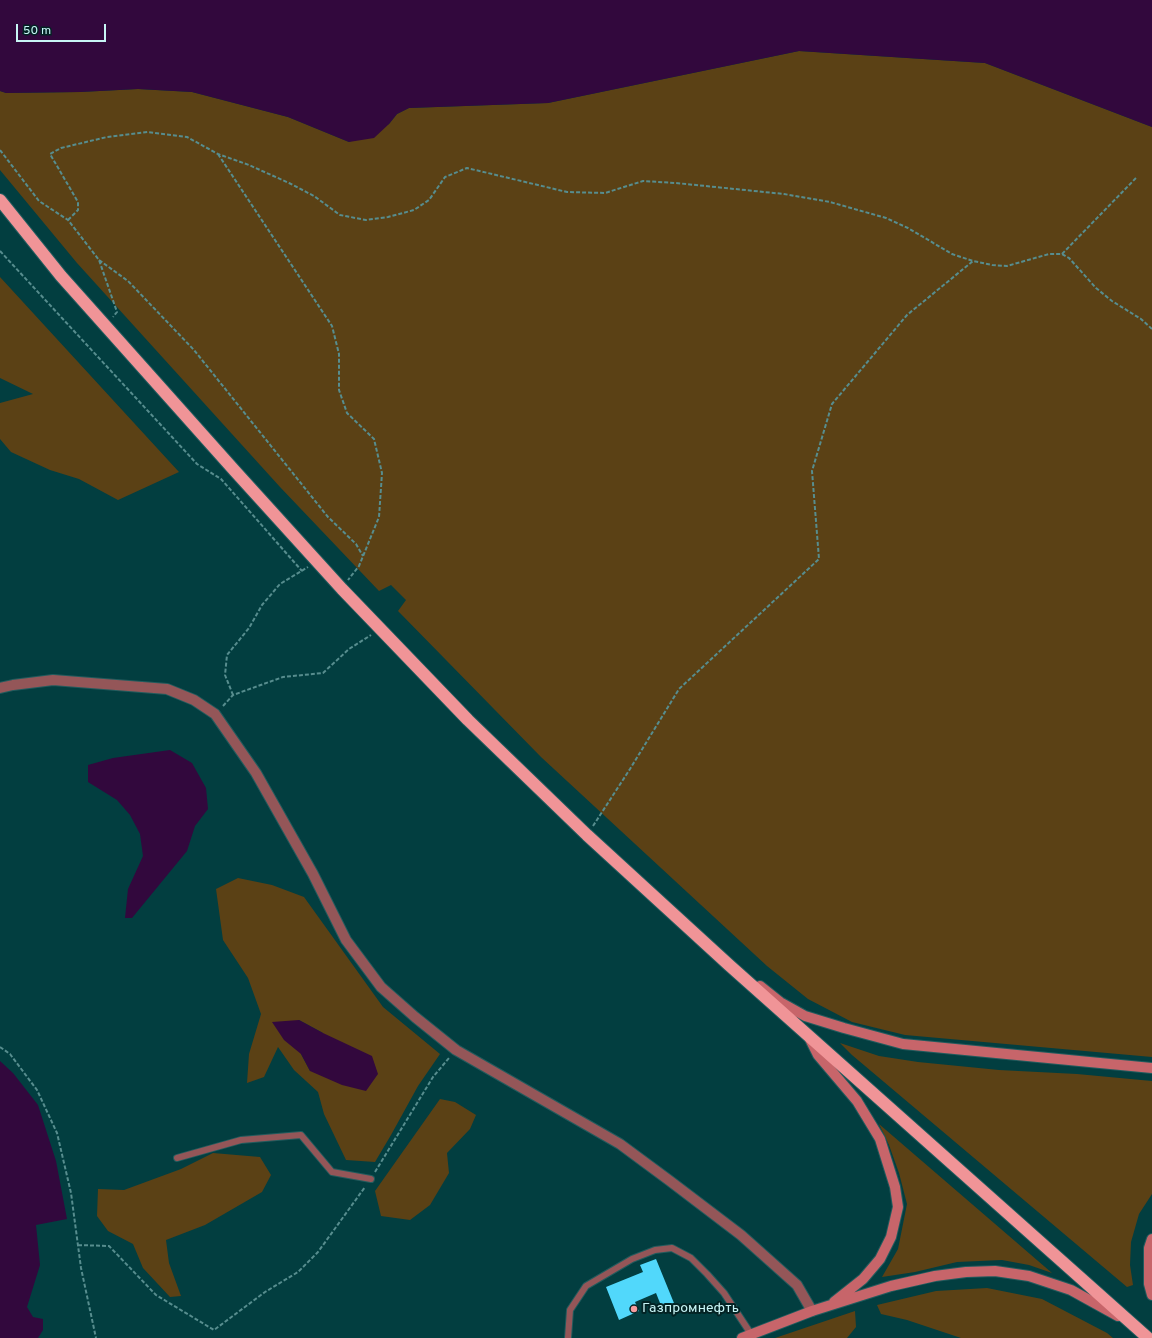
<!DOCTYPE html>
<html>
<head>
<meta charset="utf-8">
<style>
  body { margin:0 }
  #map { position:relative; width:1152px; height:1338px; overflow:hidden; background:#023e40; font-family:Overpass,sans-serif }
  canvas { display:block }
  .scale { position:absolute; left:16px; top:24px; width:90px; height:18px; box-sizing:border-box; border:2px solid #c8f5f6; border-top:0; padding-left:5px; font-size:12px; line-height:14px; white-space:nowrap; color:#c8f5f6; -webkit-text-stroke:3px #032324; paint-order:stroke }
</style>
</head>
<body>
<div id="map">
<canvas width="1152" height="1338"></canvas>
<div class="scale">50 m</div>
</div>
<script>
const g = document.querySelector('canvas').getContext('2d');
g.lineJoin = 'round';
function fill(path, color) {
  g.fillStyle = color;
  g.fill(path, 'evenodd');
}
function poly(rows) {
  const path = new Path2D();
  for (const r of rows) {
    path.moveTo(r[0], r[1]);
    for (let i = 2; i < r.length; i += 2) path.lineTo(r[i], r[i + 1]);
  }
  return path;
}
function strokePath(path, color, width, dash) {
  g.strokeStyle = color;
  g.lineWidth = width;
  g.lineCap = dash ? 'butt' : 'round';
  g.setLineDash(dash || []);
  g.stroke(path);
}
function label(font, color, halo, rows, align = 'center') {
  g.font = font + ' Overpass,sans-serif';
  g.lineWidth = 4;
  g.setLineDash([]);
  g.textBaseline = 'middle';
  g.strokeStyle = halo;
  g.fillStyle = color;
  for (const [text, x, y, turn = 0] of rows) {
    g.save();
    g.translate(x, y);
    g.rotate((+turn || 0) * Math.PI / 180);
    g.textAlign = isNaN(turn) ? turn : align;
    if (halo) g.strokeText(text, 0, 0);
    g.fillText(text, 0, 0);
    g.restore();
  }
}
fill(poly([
  [799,51,985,63,1152,127,1152,1057,905,1035,852,1022,808,999,767,966,541,757,398,611,406,600,391,585,379,591,280,487,77,263,0,170,0,91,6,93,80,92,138,89,192,92,288,117,349,142,389,124,397,114,409,108,548,103],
  [0,277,179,472,118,500,79,479,50,470,11,452,0,439,0,403,33,394,0,378],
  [238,878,272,885,304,897,383,1007,440,1054,418,1086,391,1135,375,1162,346,1160,324,1114,318,1092,294,1070,278,1047,264,1077,247,1083,249,1054,261,1014,248,978,223,940,216,889],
  [299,1020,323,1033,310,1071,301,1054],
  [840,1043,879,1056,918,1062,999,1070,1077,1074,1152,1081,1152,1194,1139,1214,1131,1242,1130,1265,1133,1285,1127,1287,852,1055],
  [440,1099,455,1102,476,1115,470,1129,447,1153,449,1173,430,1205,410,1220,381,1216,375,1191],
  [879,1124,1052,1273,1029,1265,1002,1260,957,1262,915,1272,882,1277,898,1249,907,1204,899,1173,889,1145],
  [213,1153,260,1157,271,1175,262,1192,205,1225,166,1240,169,1263,181,1296,170,1297,143,1268,133,1244,108,1231,97,1216,98,1189,124,1190,181,1169],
  [987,1288,1042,1299,1107,1333,1113,1338,961,1338,907,1320,881,1314,877,1305,936,1291],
  [855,1311,856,1327,847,1338,775,1338]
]), '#5b4115');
fill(poly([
  [0,0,1152,0,1152,127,985,63,799,51,548,103,409,108,397,114,389,124,374,138,349,142,288,117,192,92,138,89,80,92,6,93,0,91],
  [170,750,192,763,206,788,208,809,195,826,187,851,132,918,125,918,128,889,143,856,140,834,130,815,117,800,88,782,88,765,113,758],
  [299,1020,323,1033,372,1056,378,1074,366,1091,342,1085,310,1071,301,1054,284,1040,272,1022],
  [0,1061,13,1073,38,1105,56,1161,67,1219,36,1225,40,1265,27,1307,33,1317,43,1319,43,1330,38,1338,0,1338]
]), '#32083d');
fill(poly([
  [656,1259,676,1308,664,1313,656,1293,635,1302,639,1311,619,1320,606,1287,643,1272,640,1265]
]), '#51d8fb');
const lane = poly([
  [177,1158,241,1140,301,1135,332,1172,371,1179],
  [568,1338,570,1310,586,1286,632,1259,655,1250,672,1248,691,1258,707,1274,724,1293,751,1334]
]);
const street = poly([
  [0,688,13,685,53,680,167,689,194,700,215,714,256,773,313,874,346,940,381,987,415,1017,456,1050,620,1144,670,1181,741,1235,797,1285,812,1311]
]);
const secondary = poly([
  [760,986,780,1002,805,1016,844,1028,903,1044,1152,1068],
  [810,1039,818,1055,857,1101,880,1139,895,1187,898,1207,891,1237,880,1259,863,1279,834,1302],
  [1152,1239,1149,1248,1149,1284,1152,1295],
  [742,1338,812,1311,891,1286,935,1276,966,1272,995,1271,1029,1276,1071,1290,1118,1316]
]);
const highway = poly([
  [0,200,61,276,234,470,342,589,468,720,587,835,729,965,1148,1338]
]);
strokePath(lane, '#225b5d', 8);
strokePath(street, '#225b5d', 12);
strokePath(secondary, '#225b5d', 12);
strokePath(highway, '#225b5d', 14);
strokePath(poly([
  [0,150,39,201,68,220,99,260,117,312,113,317],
  [218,154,332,326,339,354,339,390,347,413,374,439,382,473,379,517,359,566,348,580],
  [68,220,78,210,78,202,50,154,61,148,107,137,148,132,187,137,218,154,249,165,289,183,314,196,340,215,366,220,388,217,414,210,429,200,445,177,467,168,567,192,605,193,643,181,676,183,784,194,830,202,886,218,908,228,952,254,973,261,992,265,1007,266,1049,254,1062,254,1069,258,1096,288,1112,301,1141,319,1152,329],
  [0,251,197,464,221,479,302,571],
  [1062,254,1136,178],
  [99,260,128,281,194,350,328,517,356,544,363,556],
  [233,695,225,675,227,655,249,628,262,605,280,584,308,567],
  [223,706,233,695,283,677,323,673,349,649,371,635],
  [593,826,630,769,679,689,819,559,812,471,832,404,907,315,973,261],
  [0,1047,10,1054,37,1090,57,1133,71,1193,81,1268,96,1338],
  [375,1172,433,1077,449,1058],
  [78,1245,109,1246,156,1295,214,1330,265,1292,298,1272,318,1252,365,1187]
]), '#578d8e', 2, [4, 2]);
strokePath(lane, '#945658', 6);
strokePath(street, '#945658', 10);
strokePath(secondary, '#c7656a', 10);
strokePath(highway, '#f09497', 12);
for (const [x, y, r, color] of [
  [634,1309,4,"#f59b9d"]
]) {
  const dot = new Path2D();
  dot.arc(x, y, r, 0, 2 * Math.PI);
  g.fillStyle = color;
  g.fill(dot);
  strokePath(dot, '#032324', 1.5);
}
label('14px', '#c8f5f6', '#032324', [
  ["Газпромнефть",642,1309]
], 'left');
</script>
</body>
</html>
